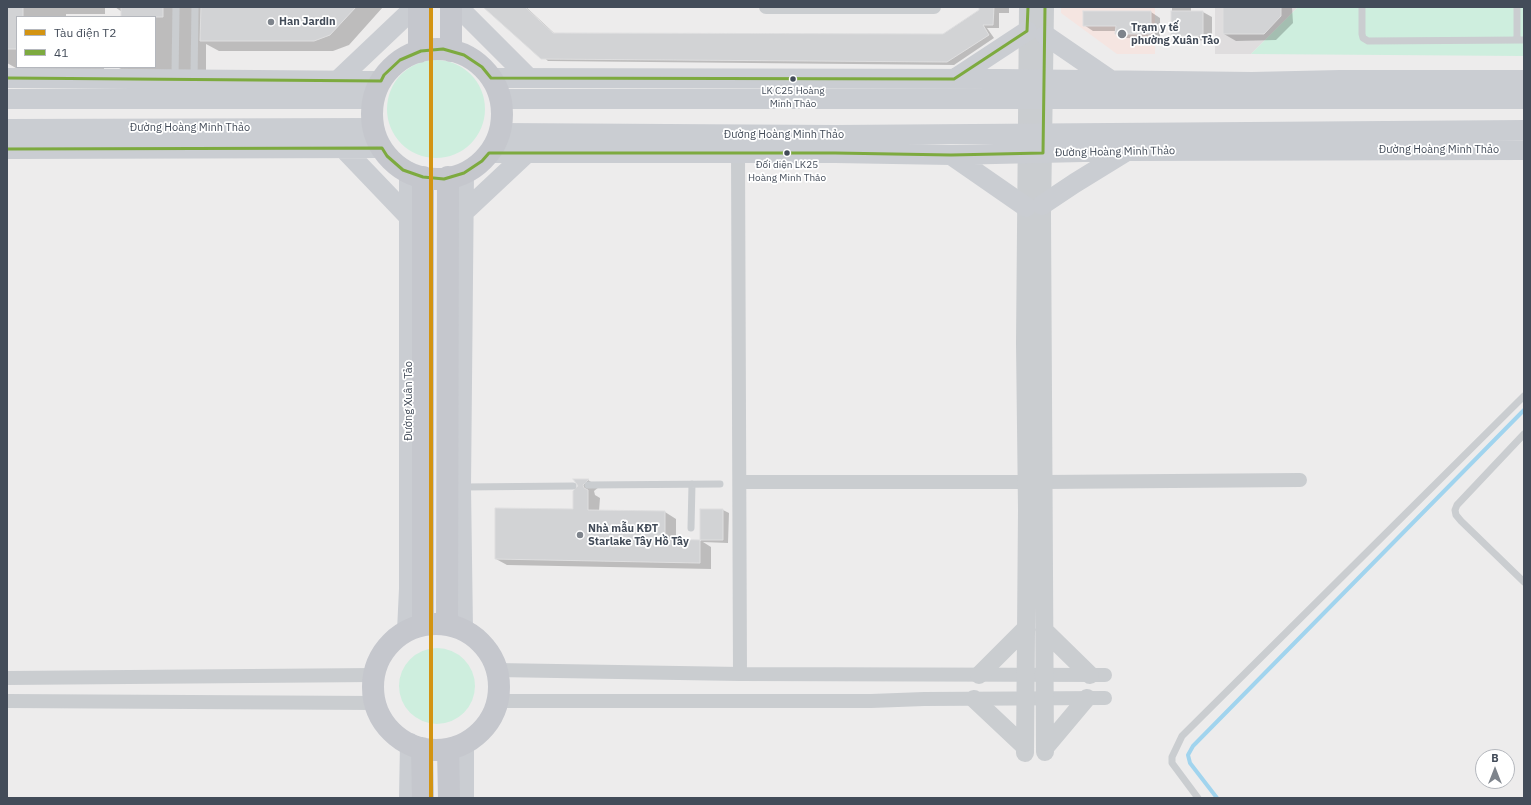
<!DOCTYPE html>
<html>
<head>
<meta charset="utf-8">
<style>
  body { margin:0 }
  #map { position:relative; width:1531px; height:805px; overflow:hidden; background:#edecec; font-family:"IBM Plex Sans",sans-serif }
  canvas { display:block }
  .frame { position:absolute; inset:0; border:8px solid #434c59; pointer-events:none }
  .legend { position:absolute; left:16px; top:16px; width:140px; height:52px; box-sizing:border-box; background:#fff; border:1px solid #b4b7bd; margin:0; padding:5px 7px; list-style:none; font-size:12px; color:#434c59 }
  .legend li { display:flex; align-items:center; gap:8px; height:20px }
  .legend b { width:20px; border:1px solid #b4b7bd }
  .north { position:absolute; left:1475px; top:749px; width:40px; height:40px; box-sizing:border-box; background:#fff; border:1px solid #b4b7bd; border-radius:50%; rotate:0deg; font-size:11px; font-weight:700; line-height:16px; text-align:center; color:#434c59 }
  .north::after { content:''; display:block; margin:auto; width:14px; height:18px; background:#7e848c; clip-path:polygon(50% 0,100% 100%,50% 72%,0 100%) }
</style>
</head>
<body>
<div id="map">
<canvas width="1531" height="805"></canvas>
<div class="frame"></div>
<ul class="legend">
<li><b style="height:5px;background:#d39412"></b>Tàu điện T2</li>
<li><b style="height:5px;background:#7daa3f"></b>41</li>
</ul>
<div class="north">B</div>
</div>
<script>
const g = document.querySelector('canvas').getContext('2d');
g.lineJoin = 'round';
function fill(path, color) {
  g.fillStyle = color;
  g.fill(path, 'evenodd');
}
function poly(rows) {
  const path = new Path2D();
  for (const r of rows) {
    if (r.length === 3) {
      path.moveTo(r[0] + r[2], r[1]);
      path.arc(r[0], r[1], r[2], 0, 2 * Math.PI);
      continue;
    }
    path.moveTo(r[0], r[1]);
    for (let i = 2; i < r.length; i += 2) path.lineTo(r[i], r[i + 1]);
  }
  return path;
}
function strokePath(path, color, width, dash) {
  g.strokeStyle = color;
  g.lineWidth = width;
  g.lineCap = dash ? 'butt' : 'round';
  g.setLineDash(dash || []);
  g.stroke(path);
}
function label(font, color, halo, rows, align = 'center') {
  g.font = font + ' "IBM Plex Sans",sans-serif';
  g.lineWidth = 3.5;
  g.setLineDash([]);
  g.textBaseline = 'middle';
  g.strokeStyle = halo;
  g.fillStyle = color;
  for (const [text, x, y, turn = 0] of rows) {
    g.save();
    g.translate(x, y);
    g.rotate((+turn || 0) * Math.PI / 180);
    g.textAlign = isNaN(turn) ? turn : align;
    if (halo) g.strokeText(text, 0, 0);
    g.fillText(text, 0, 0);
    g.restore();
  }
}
fill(poly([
  [1215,7,1298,7,1251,54,1215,54]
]), '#dfddde');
fill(poly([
  [1061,7,1155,7,1155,54,1117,54,1061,13]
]), '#f5e5e1');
fill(poly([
  [1298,7,1524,7,1524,56,1251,54],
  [436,109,49],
  [437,686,38]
]), '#ceeede');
fill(poly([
  [7,7,105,7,105,14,66,14,66,17,17,17,17,67,104,67,104,73,25,73,7,63],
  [115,7,383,7,349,45,333,51,219,51,206,44,206,73,127,72,117,67,155,67,155,17,122,17,122,12],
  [485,7,526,7,555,34,943,35,980,11,980,7,1009,7,1009,13,999,13,999,28,987,28,994,38,954,65,548,61],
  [1172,7,1191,7,1191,12,1203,12,1212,17,1212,40,1181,41,1172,35],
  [1224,7,1292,7,1293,23,1276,40,1236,41,1224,34],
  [1151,12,1160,18,1160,39,1126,38,1116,33,1116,31,1093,31,1084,25],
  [575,480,588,480,599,487,594,491,595,495,600,498,599,511,665,512,676,519,676,540,701,541,701,510,723,510,729,513,728,543,703,542,711,547,711,569,507,565,496,559,574,510,579,486]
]), '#0003');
strokePath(poly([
  [1217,798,1190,763,1188,755,1193,746,1524,410]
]), '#a1d4ee', 4);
const building = poly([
  [7,7,23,7,23,17,17,17,17,49,7,49,7,7],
  [121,7,163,7,163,17,121,17,121,7],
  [201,7,356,7,330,35,314,41,200,41,201,7],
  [483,7,525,7,553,33,943,34,979,10,979,7,994,7,993,25,983,25,989,35,947,62,541,59,483,7],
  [1223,7,1281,7,1281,16,1264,34,1223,34,1223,7],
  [1083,11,1151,11,1151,34,1115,34,1116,26,1083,26,1083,11],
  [1171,11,1203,11,1203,36,1171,36,1171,11],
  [573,479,589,479,583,485,584,488,588,490,588,510,665,511,665,539,700,540,700,563,495,559,495,508,573,509,573,491,578,486,573,479],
  [700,509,723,509,723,540,700,540,700,509]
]);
fill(building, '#d2d3d5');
strokePath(building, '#dededf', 1);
strokePath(poly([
  [1362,7,1362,34,1363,38,1368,41,1524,40],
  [1517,40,1517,7],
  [175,77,176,7],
  [194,79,195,7],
  [1524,434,1457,505,1455,510,1456,515,1461,521,1524,582],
  [588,485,720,484],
  [463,487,573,486],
  [691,528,692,484],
  [1198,798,1172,763,1172,757,1182,736,1524,396]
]), '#cacdd0', 7);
strokePath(poly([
  [766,7,934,7],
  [738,153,740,674],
  [740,482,1026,482],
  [1044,482,1300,480],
  [496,670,740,674,1105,675],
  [7,678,374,675],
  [7,701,375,703],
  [497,701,871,701,924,699,1105,698]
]), '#cacdd0', 14);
strokePath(poly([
  [1044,630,1090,675],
  [979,675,1026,628],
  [974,699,1025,747],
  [1045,748,1087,698],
  [1045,752,1042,215,1045,7],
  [1025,753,1027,510,1025,343,1028,7]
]), '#cacdd0', 18);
strokePath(poly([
  [458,7,529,78],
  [1045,35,1112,81],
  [7,78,381,81],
  [491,78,1000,79,1252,82,1340,80,1524,80],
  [954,79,1027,31],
  [337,81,415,7],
  [7,99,374,99],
  [500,99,1524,99],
  [7,129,374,128],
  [500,133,835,135,1524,130],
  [343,148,409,217],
  [7,149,382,148],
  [489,153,835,153,951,155,1127,151,1524,150],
  [951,155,1026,207],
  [1042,205,1075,183,1127,151],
  [463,213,527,153],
  [463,630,461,487,464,173],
  [407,631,409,589,409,172],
  [464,744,464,798],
  [409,798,410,743]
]), '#cacdd2', 20);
strokePath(poly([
  [419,7,419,52],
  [451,7,451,51],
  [437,114,65],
  [423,177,423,625],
  [436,687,63],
  [447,625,448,177],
  [422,748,423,798],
  [448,749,449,798]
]), '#c5c7cd', 22);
strokePath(poly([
  [7,78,381,81,384,75,400,60,421,51,443,49,464,55,482,67,491,78,954,79,1027,31,1028,7],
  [7,149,382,148,387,156,403,170,423,177,444,179,464,173,482,161,489,153,835,153,951,155,1043,153,1045,7]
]), '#7daa3f', 3);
strokePath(poly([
  [431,7,431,798]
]), '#d39412', 4);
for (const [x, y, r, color] of [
  [271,22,4,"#7e848c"],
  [1122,34,5,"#7e848c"],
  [793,79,3.5,"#434c59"],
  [787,153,3.5,"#434c59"],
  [580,535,4,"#7e848c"]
]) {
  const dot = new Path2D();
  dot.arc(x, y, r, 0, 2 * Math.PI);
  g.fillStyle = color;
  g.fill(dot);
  strokePath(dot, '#fff', 1.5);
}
label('10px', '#434c59', '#fff', [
  ["LK C25 Hoàng",793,91],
  ["Minh Thảo",793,104],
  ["Đối diện LK25",787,165],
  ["Hoàng Minh Thảo",787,178]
]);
label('bold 11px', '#434c59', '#fff', [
  ["Han Jardin",279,22],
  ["Trạm y tế",1131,28],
  ["phường Xuân Tảo",1131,41],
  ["Nhà mẫu KĐT",588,529],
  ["Starlake Tây Hồ Tây",588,542]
], 'left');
label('11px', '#434c59', '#fff', [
  ["Đường Hoàng Minh Thảo",190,128],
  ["Đường Hoàng Minh Thảo",784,135],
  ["Đường Hoàng Minh Thảo",1439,150],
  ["Đường Hoàng Minh Thảo",1115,152,-1],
  ["Đường Xuân Tảo",409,401,-90]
]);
</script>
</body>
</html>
